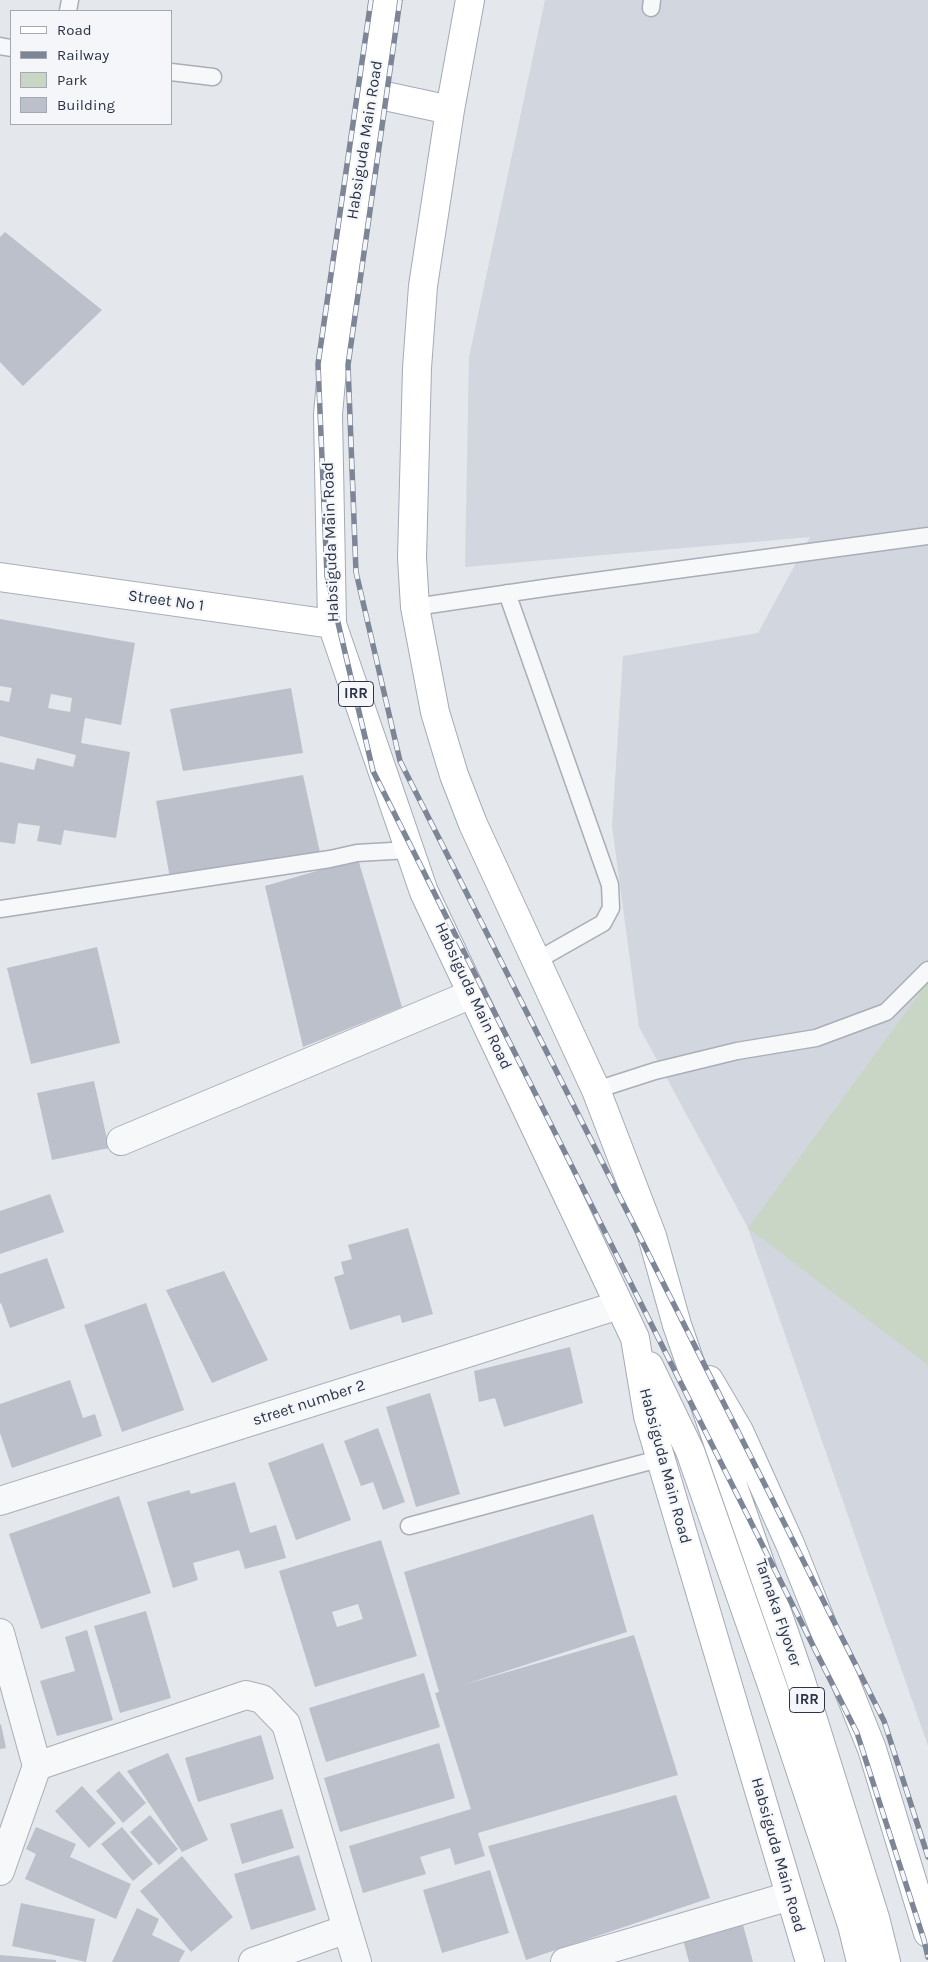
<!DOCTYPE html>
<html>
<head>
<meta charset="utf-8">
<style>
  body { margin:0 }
  #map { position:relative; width:928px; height:1962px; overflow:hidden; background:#e4e7ec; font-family:Karla,sans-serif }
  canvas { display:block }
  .legend { position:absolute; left:10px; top:10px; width:162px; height:115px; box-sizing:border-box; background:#f4f6f9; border:1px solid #a4a8b1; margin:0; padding:6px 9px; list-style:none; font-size:15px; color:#2b3445 }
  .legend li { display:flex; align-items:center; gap:10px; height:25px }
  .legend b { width:25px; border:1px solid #a4a8b1 }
</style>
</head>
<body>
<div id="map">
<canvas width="928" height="1962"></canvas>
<ul class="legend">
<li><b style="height:6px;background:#fff"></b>Road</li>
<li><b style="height:6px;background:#7d8696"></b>Railway</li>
<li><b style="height:14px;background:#c9d6c5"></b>Park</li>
<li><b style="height:14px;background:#bbc0ca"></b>Building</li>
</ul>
</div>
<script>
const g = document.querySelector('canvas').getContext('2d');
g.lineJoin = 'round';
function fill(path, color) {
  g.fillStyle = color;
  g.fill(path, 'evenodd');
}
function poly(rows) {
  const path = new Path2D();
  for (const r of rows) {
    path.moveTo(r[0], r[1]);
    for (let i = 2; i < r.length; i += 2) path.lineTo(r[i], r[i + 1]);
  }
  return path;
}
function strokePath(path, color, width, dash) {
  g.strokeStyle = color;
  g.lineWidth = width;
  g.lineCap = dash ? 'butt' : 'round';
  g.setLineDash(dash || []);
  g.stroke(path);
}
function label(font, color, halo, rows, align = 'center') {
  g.font = font + ' Karla,sans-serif';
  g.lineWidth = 4.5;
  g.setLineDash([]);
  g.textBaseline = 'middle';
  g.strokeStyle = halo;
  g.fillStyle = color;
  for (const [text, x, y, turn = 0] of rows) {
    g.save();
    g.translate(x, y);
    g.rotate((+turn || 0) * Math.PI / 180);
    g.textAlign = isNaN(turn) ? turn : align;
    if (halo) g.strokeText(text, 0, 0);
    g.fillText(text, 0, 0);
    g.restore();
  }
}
fill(poly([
  [545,0,928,0,928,1746,748,1228,639,1027,612,826,623,656,758,633,810,537,465,567,469,357]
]), '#d2d6de');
fill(poly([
  [928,982,928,1365,748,1228]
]), '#c9d6c5');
fill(poly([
  [5,232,102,310,23,386,0,362,0,237],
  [0,619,135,643,121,725,85,718,81,743,130,752,116,838,64,830,61,845,37,841,40,826,18,823,15,844,0,842,0,762,34,770,37,758,73,767,76,755,0,736,0,700,9,702,12,688,0,686],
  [51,694,72,698,70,712,48,708],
  [291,688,303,753,183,771,170,709],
  [303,775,321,857,170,878,156,801],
  [358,859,402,1007,303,1047,265,886],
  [97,947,120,1043,31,1064,7,968],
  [94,1081,109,1148,52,1160,37,1093],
  [50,1194,64,1232,0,1254,0,1211],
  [408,1228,433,1314,402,1323,400,1315,350,1330,334,1277,344,1274,341,1262,352,1259,348,1245],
  [47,1258,65,1308,10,1328,1,1303,0,1304,0,1274],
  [224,1271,268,1360,212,1383,166,1290],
  [146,1303,184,1410,122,1432,84,1325],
  [570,1347,583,1403,504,1427,495,1398,479,1402,474,1371],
  [70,1380,83,1418,95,1414,102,1436,12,1468,0,1433,0,1404],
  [430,1393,460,1494,416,1507,386,1407],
  [378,1428,405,1502,383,1510,373,1482,361,1486,344,1441],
  [323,1443,351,1520,296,1540,268,1463],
  [235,1482,250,1533,276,1525,286,1558,245,1569,239,1550,193,1563,198,1580,173,1588,147,1502,189,1490,191,1494],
  [119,1496,151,1593,41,1629,9,1534],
  [593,1514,627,1632,463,1685,634,1635,678,1775,478,1833,485,1856,455,1865,450,1848,420,1857,426,1874,363,1893,349,1846,471,1809,435,1693,439,1692,404,1572],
  [381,1540,417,1656,315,1687,279,1571],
  [358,1604,363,1619,337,1627,332,1612],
  [146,1611,171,1698,120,1713,94,1626],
  [87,1630,113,1720,57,1736,40,1681,75,1671,65,1637],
  [424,1673,440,1727,326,1762,309,1708],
  [1,1724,6,1748,0,1749,0,1725],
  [261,1735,274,1779,198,1802,185,1758],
  [439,1743,455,1798,340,1832,324,1778],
  [168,1753,208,1840,182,1852,127,1771],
  [119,1771,146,1803,123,1823,96,1791],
  [82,1786,116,1823,89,1848,55,1811],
  [676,1795,710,1898,526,1960,488,1846],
  [282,1809,294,1848,242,1864,230,1824],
  [150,1815,178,1849,159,1865,130,1832],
  [36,1827,76,1844,70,1857,131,1884,116,1919,25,1879,36,1854,26,1849],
  [122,1827,153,1864,133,1881,101,1844],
  [299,1855,316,1910,251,1930,234,1874],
  [182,1856,233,1917,191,1952,140,1891],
  [490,1870,509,1933,442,1953,423,1890],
  [21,1903,95,1919,86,1962,12,1946],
  [137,1908,159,1919,152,1935,185,1951,179,1962,112,1962],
  [742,1921,753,1962,689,1962,682,1936],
  [0,1955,56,1960,56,1962,0,1962]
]), '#bbc0ca');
const lane = poly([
  [651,8,652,0],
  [68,11,70,0],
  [0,46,11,48],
  [171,72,213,77],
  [507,593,610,885,611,908,603,923,536,961],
  [415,607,551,587,928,536],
  [0,909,330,859,357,853,409,850],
  [596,1090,655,1071,737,1051,816,1038,886,1012,928,970],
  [409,1526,662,1458]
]);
const street = poly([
  [121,1141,472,994],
  [0,1501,619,1305],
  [0,1633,37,1766],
  [0,1871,37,1766,246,1695,262,1699,286,1724,357,1962],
  [253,1962,347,1929],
  [565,1962,790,1896]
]);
const secondary = poly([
  [0,577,332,624]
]);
const primary = poly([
  [387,0,371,93,333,359,328,414,332,624,424,892,635,1338,648,1416,810,1962],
  [470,0,450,110,423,286,417,368,412,558,415,607,435,712,454,775,473,824,596,1090,652,1236,677,1325,800,1678,875,1918,886,1962],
  [371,93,450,110],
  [649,1366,690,1451,772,1685,852,1925,861,1962],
  [709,1380,739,1431,790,1544,872,1749,928,1933]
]);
strokePath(lane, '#a9aeb7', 19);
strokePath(street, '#a9aeb7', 30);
strokePath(secondary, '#a9aeb7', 30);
strokePath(primary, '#a3abb8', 30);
strokePath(lane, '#f7f8fa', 16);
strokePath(street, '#f7f8fa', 28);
strokePath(secondary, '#fff', 28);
strokePath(primary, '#fff', 28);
const rail = poly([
  [371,0,318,364,327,576,373,771,857,1733,924,1940,928,1957],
  [400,0,348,365,356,572,400,761,884,1721,928,1857]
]);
strokePath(rail, '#7d8696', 5.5);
strokePath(rail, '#f4f6f9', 4, [11]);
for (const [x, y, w] of [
  [356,694,35],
  [807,1700,35]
]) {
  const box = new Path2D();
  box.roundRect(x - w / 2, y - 12.5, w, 25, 4);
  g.fillStyle = '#f4f6f9';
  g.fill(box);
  strokePath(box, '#2b3445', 1);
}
label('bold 15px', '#2b3445', null, [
  ["IRR",356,694],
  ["IRR",807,1700]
]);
label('16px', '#2b3445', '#f4f6f9', [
  ["Habsiguda Main Road",365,140,-81],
  ["Habsiguda Main Road",331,542,-92],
  ["Street No 1",166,601,8],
  ["Habsiguda Main Road",473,996,65],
  ["street number 2",309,1403,-18],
  ["Habsiguda Main Road",665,1466,75],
  ["Tarnaka Flyover",778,1613,71],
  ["Habsiguda Main Road",778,1855,74]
]);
</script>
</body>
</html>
